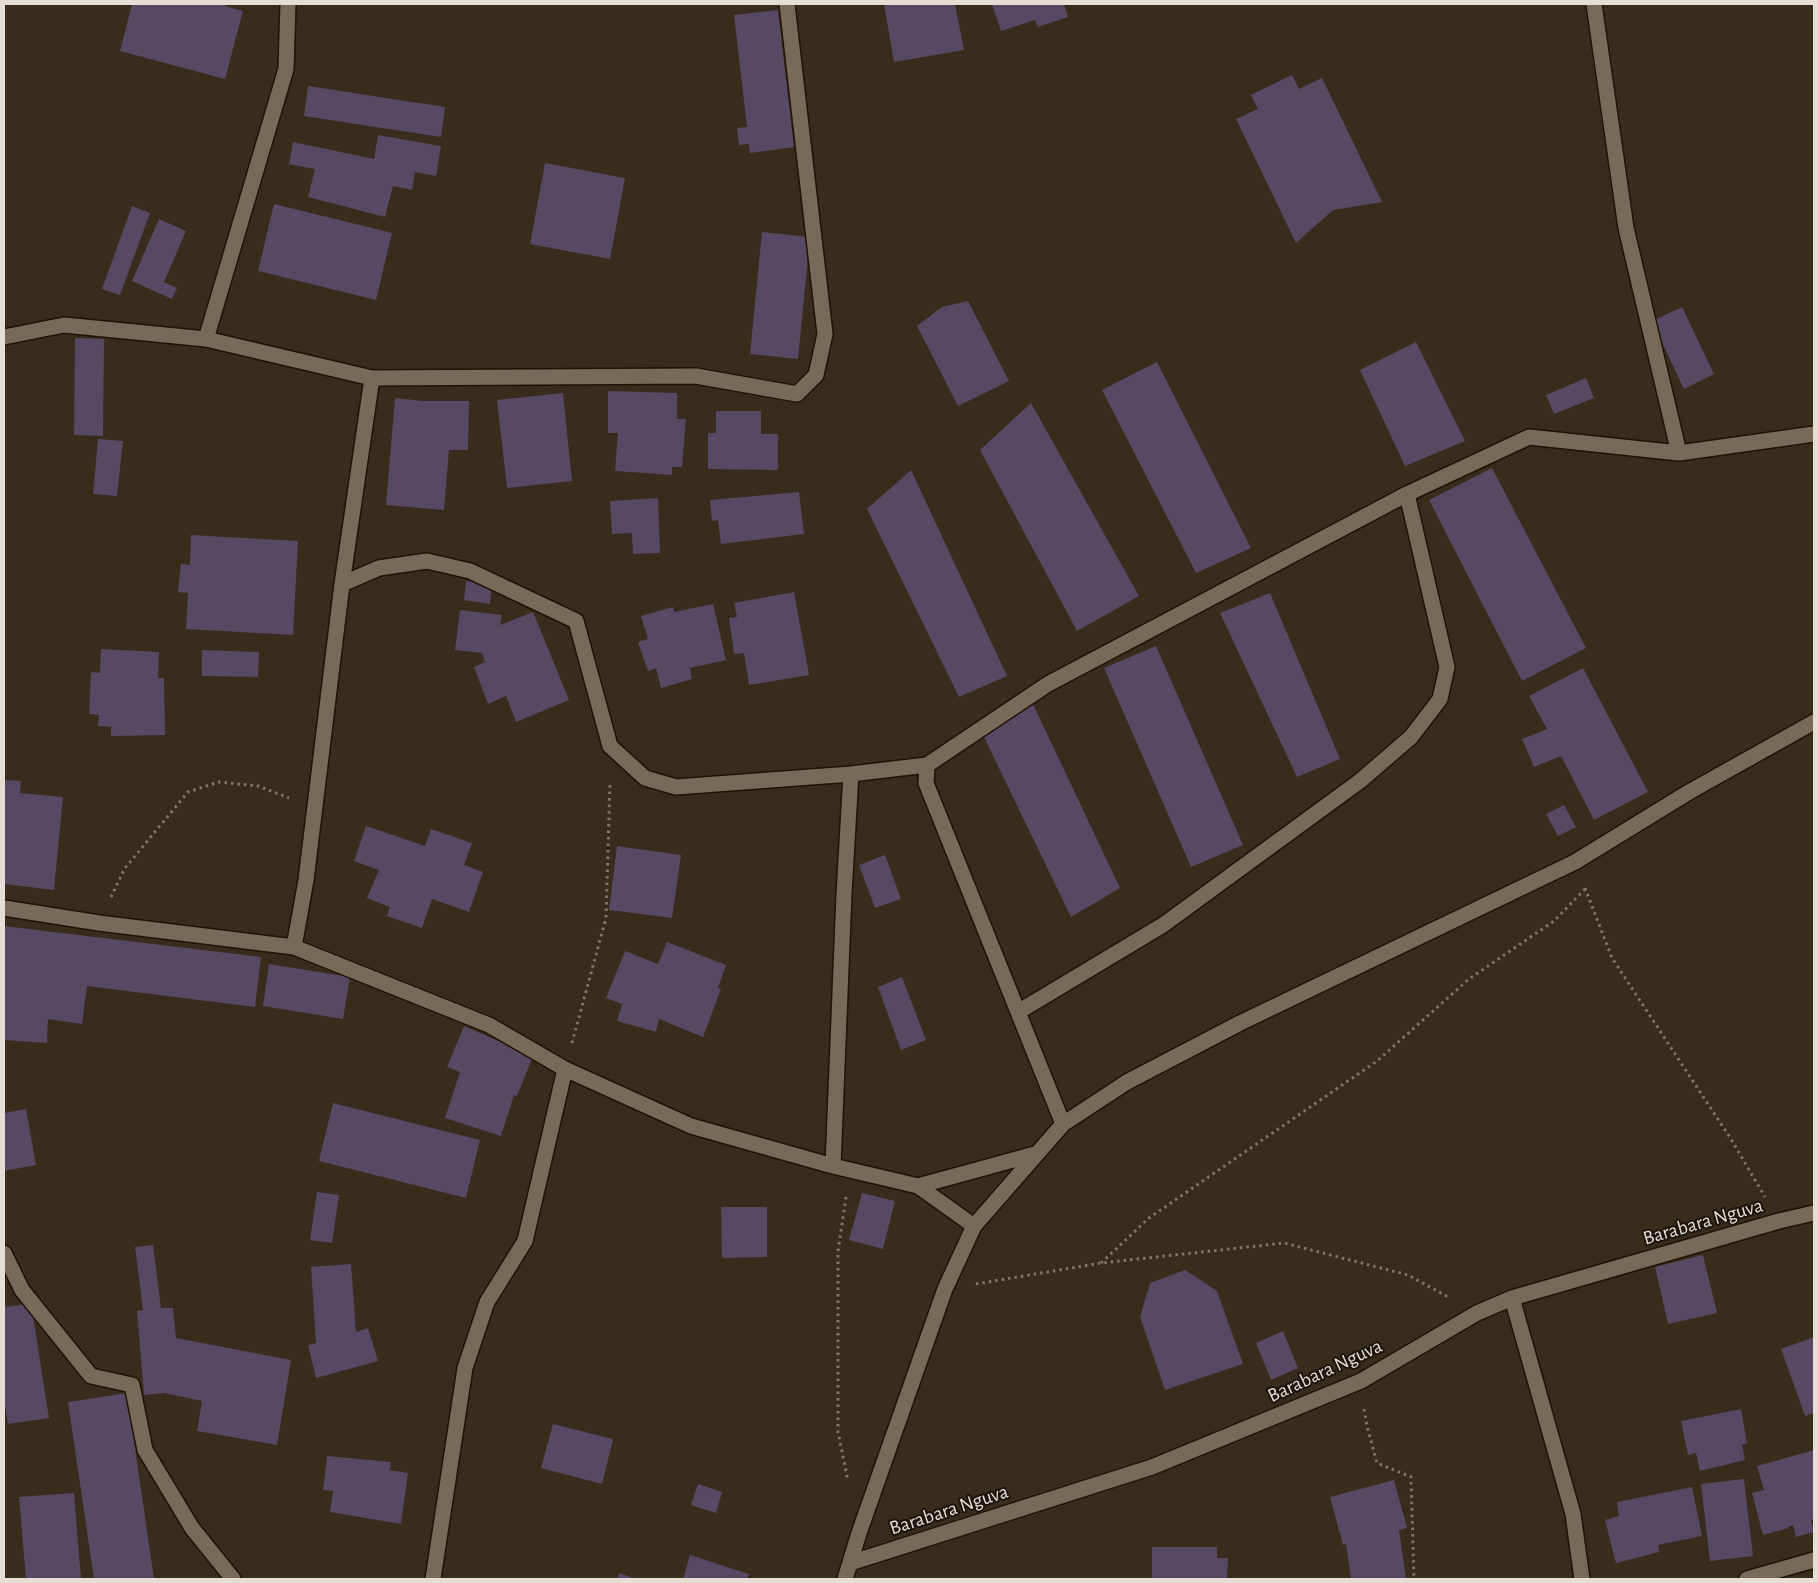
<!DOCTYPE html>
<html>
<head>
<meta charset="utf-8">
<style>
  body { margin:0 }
  #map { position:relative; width:1818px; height:1583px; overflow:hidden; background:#382c1c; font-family:"Alegreya Sans",sans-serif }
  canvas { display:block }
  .frame { position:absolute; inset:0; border:5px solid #e5ded4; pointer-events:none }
</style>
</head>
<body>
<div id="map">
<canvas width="1818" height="1583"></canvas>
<div class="frame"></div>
</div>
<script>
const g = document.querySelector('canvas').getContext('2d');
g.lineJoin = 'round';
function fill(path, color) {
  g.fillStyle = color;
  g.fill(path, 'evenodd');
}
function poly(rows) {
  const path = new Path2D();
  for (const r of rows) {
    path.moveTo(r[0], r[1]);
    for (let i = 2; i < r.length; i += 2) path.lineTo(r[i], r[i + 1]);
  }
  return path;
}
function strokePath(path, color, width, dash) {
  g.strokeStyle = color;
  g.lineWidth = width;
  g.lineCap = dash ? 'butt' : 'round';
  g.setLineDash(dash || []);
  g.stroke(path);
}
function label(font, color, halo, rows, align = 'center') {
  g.font = font + ' "Alegreya Sans",sans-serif';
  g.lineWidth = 4;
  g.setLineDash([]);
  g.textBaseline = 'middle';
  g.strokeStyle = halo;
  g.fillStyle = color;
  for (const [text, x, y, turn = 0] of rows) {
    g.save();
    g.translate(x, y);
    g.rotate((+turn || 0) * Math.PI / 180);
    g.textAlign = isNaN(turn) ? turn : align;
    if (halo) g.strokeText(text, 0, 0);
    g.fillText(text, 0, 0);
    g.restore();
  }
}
fill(poly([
  [132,4,226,4,225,6,243,11,225,79,120,51],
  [884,4,955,4,964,50,894,62],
  [992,4,1064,4,1068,17,1038,27,1035,20,1001,31],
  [778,10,794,147,750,153,749,144,739,145,737,128,747,127,734,15],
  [1292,75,1299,89,1322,78,1382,202,1333,210,1296,243,1236,119,1258,109,1251,95],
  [308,86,445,107,441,137,304,116],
  [378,135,441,146,436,176,415,172,412,190,393,186,385,217,308,197,315,169,289,164,293,142,374,159],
  [545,163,625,178,610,259,530,244],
  [274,204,392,233,376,300,258,271],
  [132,206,150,213,120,295,102,289],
  [159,219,186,231,164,282,177,288,172,299,132,281],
  [762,232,810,237,798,359,750,354],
  [968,301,1009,381,958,406,917,326,942,307],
  [1682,307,1714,374,1684,389,1652,321],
  [75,338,104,339,103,436,74,435],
  [1416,342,1465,441,1405,466,1360,370],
  [1157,362,1251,548,1196,573,1102,390],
  [1586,378,1594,398,1554,414,1546,395],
  [608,391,677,393,677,419,686,419,682,467,672,467,672,475,615,471,618,433,608,433],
  [563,393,572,481,507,488,497,400],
  [395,398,423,401,469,401,468,450,449,450,444,510,386,505],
  [1031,403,1139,596,1077,631,980,450],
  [716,411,761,411,761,434,778,434,778,470,708,469,708,433,716,433],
  [98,439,123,441,117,496,93,494],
  [1492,468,1586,648,1522,681,1429,500],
  [911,470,1007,676,959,697,867,509],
  [799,492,804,534,721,544,718,520,712,521,710,500],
  [658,498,660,553,633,554,632,533,612,534,610,501],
  [191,535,298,541,293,635,186,629,188,593,178,592,181,564,190,565],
  [466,581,492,584,490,604,464,600],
  [794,592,809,675,749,685,744,653,734,654,729,618,737,617,734,603],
  [1270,593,1340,759,1297,777,1220,613],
  [713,604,726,660,690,668,692,679,661,688,656,668,648,671,638,642,648,639,641,616,673,607,674,612],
  [460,610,502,615,500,625,533,612,569,700,516,722,506,696,488,704,474,667,485,662,482,653,455,650],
  [1156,646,1243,845,1191,867,1104,668],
  [101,649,159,652,158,678,164,678,165,735,111,736,111,727,98,726,99,715,89,714,91,672,100,673],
  [202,650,259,652,258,677,202,676],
  [1583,668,1648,792,1594,820,1561,756,1534,767,1522,739,1547,729,1529,696],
  [1032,702,1120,888,1071,917,981,731],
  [4,780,21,781,20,793,63,797,54,890,4,884],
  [1564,805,1576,827,1558,836,1546,814],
  [366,826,425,846,431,829,472,843,464,865,483,872,469,912,432,899,422,928,387,916,390,907,367,898,379,870,354,861],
  [617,846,681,855,672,918,609,910],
  [885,855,901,899,875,908,859,865],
  [4,926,261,957,255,1007,87,986,82,1024,48,1019,47,1043,4,1040],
  [667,942,726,965,718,988,721,989,703,1037,659,1019,656,1032,617,1021,622,1004,606,998,625,951,658,964],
  [269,964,350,977,343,1019,263,1006],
  [902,977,926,1040,901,1050,878,987],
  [464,1026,533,1056,517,1096,514,1095,501,1136,445,1118,460,1072,447,1067],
  [333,1103,480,1140,466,1198,319,1161],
  [26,1109,36,1165,4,1171,4,1113],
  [317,1192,339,1195,332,1243,310,1240],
  [862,1193,895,1201,883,1249,849,1240],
  [721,1207,767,1207,767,1257,722,1258],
  [153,1245,161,1308,173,1308,176,1338,291,1360,277,1445,197,1431,202,1401,164,1393,144,1395,137,1311,143,1310,135,1247],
  [1703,1255,1717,1313,1668,1324,1655,1267],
  [351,1264,356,1332,368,1328,378,1361,316,1378,308,1345,316,1343,311,1267],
  [1185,1270,1217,1291,1243,1364,1165,1390,1140,1317,1150,1283],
  [4,1298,6,1307,31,1303,49,1418,8,1424,4,1399],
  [1283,1331,1298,1368,1271,1380,1256,1343],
  [1814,1337,1814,1413,1805,1416,1781,1349],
  [127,1393,154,1579,94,1579,68,1402],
  [1741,1409,1747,1443,1742,1445,1745,1460,1700,1471,1696,1453,1688,1455,1681,1421],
  [553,1424,613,1439,602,1484,541,1468],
  [1814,1450,1814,1519,1811,1520,1814,1532,1796,1537,1793,1525,1788,1527,1789,1528,1763,1535,1752,1493,1764,1490,1757,1466],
  [327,1456,391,1462,390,1470,408,1473,401,1524,330,1512,333,1491,323,1490],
  [1744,1479,1753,1556,1710,1561,1701,1484],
  [1394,1480,1407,1528,1399,1530,1406,1579,1351,1579,1346,1544,1343,1545,1330,1497],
  [698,1484,722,1492,716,1513,691,1505],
  [1692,1487,1702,1536,1658,1545,1659,1552,1616,1563,1605,1520,1619,1516,1617,1502],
  [74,1493,81,1579,26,1579,19,1497],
  [1152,1547,1217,1547,1217,1558,1228,1558,1227,1579,1152,1579],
  [690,1555,749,1574,747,1579,683,1579],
  [619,1573,636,1579,617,1579]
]), '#564963');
const minor = poly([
  [1594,4,1626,228,1679,453],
  [4,337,64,325,206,339,372,378,696,376,797,394,816,375,825,334,787,4],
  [206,339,286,69,288,4],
  [342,584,379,568,427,561,470,571,576,621,610,746,645,778,676,787,851,774,927,765],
  [4,908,99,923,294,947,489,1025,565,1069,691,1126,833,1166,918,1186,974,1226],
  [294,947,306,880,342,584,372,378],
  [1018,1012,1163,925,1360,781,1411,737,1440,699,1447,667,1407,494],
  [1063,1124,926,783,927,765,1048,684,1407,494,1529,437,1679,453,1814,434],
  [833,1166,844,894,851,774],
  [918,1186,1035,1154],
  [4,1253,22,1290,91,1376,132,1385,145,1450,192,1528,233,1579],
  [1512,1298,1573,1514,1582,1579],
  [850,1563,1152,1467,1361,1381,1477,1313,1512,1298,1779,1221,1814,1213],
  [433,1579,465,1368,487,1302,525,1241,565,1069],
  [845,1579,859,1533,945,1289,974,1226,1063,1124,1127,1082,1240,1023,1575,862,1689,792,1814,722],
  [1747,1579,1814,1560]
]);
strokePath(minor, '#1f1405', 18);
strokePath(poly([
  [1585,888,1612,958,1731,1139,1765,1197],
  [111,897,125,868,188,792,219,782,258,786,289,798],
  [572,1043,606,918,610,782],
  [846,1197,838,1251,838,1432,848,1481],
  [1101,1263,1149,1218,1377,1061,1469,979,1554,921,1585,889],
  [976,1284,1101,1263,1284,1243,1408,1275,1450,1298],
  [1364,1409,1367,1426,1377,1463,1411,1477,1414,1579]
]), '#817769', 3, [2.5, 4]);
strokePath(minor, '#786a59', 15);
label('20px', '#e5ded4', '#1b150e', [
  ["Barabara Nguva",1703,1222,-16],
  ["Barabara Nguva",1325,1371,-25],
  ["Barabara Nguva",949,1510,-18]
]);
</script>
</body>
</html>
